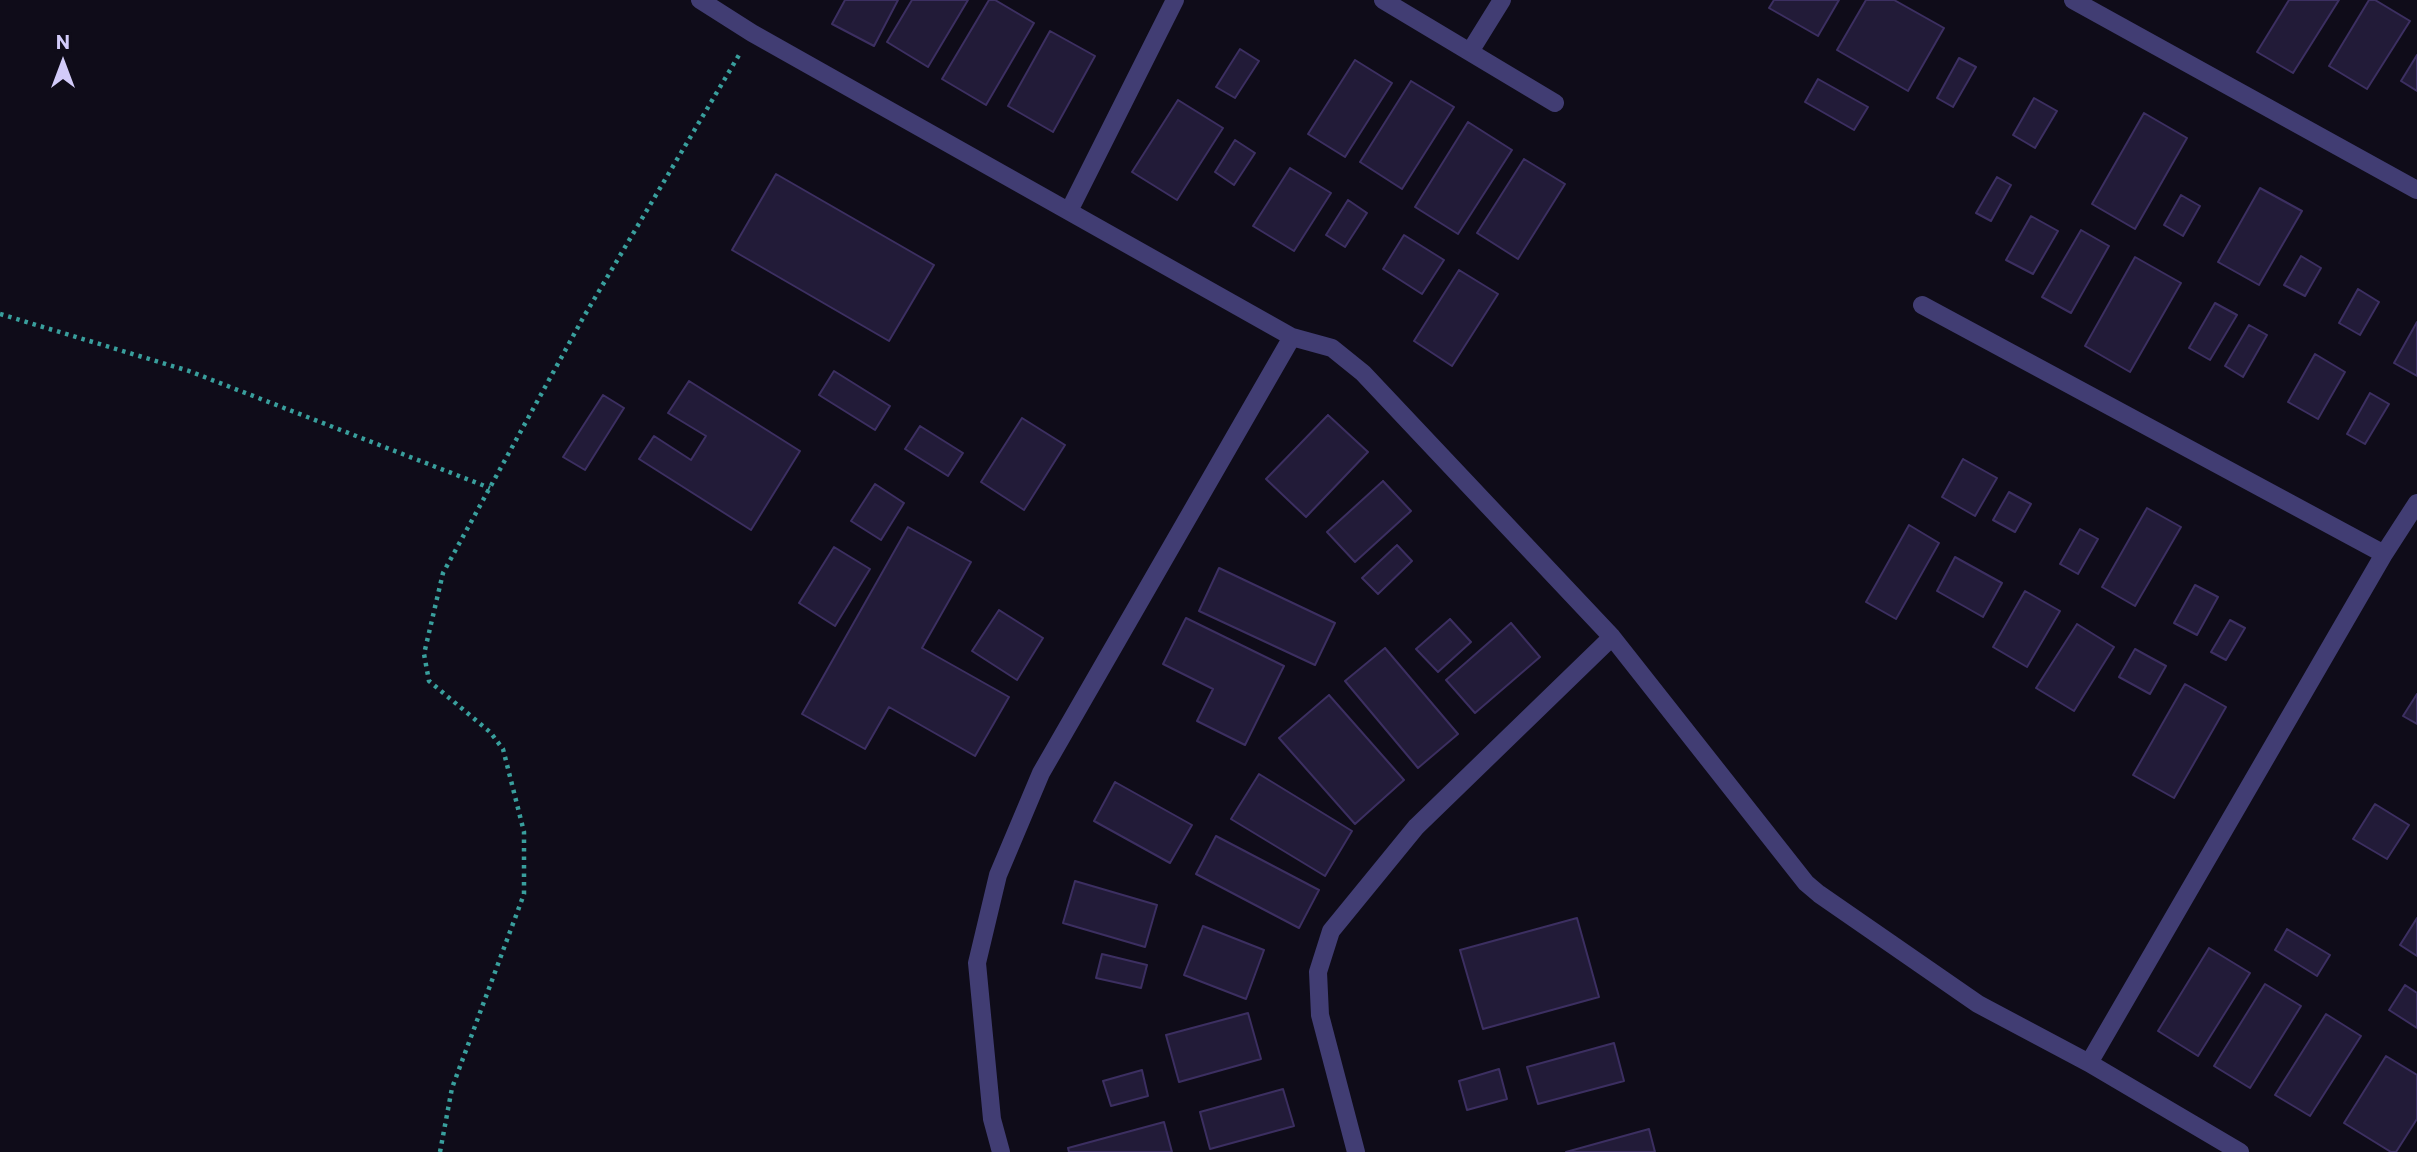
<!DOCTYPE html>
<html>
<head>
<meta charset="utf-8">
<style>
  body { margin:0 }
  #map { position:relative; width:2417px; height:1152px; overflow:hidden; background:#0f0c19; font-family:Commissioner,sans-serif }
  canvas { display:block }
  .north { position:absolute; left:28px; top:28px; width:70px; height:70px; -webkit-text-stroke:5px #0f0c19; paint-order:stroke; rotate:0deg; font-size:19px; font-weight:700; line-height:28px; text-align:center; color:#d2cbf9 }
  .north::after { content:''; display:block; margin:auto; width:24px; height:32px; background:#d2cbf9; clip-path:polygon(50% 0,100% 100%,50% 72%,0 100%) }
</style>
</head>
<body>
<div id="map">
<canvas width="2417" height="1152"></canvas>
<div class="north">N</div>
</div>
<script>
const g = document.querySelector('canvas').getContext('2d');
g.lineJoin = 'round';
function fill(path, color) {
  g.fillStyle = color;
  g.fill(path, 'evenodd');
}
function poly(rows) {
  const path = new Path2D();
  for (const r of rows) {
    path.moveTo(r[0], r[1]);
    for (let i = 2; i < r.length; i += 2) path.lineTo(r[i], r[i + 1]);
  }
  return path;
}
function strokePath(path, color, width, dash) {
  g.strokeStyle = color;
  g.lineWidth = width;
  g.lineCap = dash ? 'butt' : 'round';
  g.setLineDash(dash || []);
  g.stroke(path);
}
const building = poly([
  [845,0,898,0,874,46,832,24,845,0],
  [912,0,968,0,928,67,887,42,912,0],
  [989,0,995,0,1034,23,986,105,942,79,989,0],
  [1774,0,1839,0,1818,36,1769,8,1774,0],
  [1866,0,1894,0,1944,28,1908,91,1837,50,1866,0],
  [2289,0,2339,0,2293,73,2257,52,2289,0],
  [2369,0,2375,0,2410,21,2367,89,2329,66,2369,0],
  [1050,31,1095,56,1053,132,1008,106,1050,31],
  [1240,49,1259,61,1235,98,1216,87,1240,49],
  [2417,55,2417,91,2401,81,2417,55],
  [1959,58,1976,67,1953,107,1937,98,1959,58],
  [1355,60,1392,83,1345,157,1308,134,1355,60],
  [1818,79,1868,107,1854,130,1805,102,1818,79],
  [1411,81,1454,107,1402,189,1360,162,1411,81],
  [2034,98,2057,111,2035,148,2013,135,2034,98],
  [1178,100,1223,128,1177,200,1132,172,1178,100],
  [2144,113,2187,138,2135,229,2092,204,2144,113],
  [1468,122,1512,150,1458,234,1415,207,1468,122],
  [1235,140,1255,153,1234,185,1215,172,1235,140],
  [1524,159,1565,184,1518,259,1477,233,1524,159],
  [1290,168,1331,193,1294,251,1253,226,1290,168],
  [776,174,934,265,889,341,732,250,776,174],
  [1997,177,2011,185,1991,221,1976,213,1997,177],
  [2260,188,2302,211,2259,285,2218,262,2260,188],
  [2181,195,2200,206,2183,236,2164,225,2181,195],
  [1348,200,1367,213,1345,247,1326,235,1348,200],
  [2031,216,2058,231,2033,274,2006,260,2031,216],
  [2081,230,2109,246,2071,313,2042,297,2081,230],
  [1404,235,1444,260,1422,294,1383,269,1404,235],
  [2301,256,2321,268,2305,296,2284,285,2301,256],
  [2135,257,2181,283,2130,372,2085,346,2135,257],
  [1459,270,1498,294,1452,366,1414,341,1459,270],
  [2358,289,2379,302,2360,335,2339,323,2358,289],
  [2215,303,2237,315,2210,360,2189,348,2215,303],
  [2417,322,2417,376,2394,363,2417,322],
  [2249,325,2267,335,2243,377,2225,366,2249,325],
  [2315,354,2345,372,2318,419,2288,402,2315,354],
  [834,371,890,406,875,430,819,395,834,371],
  [689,381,800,451,751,530,639,459,654,436,691,460,706,436,668,413,689,381],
  [2370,393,2389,404,2365,444,2347,434,2370,393],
  [603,395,624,408,585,470,563,457,603,395],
  [1328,415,1368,452,1306,517,1266,479,1328,415],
  [1022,418,1065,445,1024,510,981,482,1022,418],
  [920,426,963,453,948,476,905,449,920,426],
  [1963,459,1997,478,1975,516,1942,497,1963,459],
  [1383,481,1411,511,1355,562,1327,532,1383,481],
  [875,484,904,503,881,540,851,521,875,484],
  [2009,492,2031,504,2015,532,1993,520,2009,492],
  [2147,508,2181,527,2135,606,2102,587,2147,508],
  [1909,525,1939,543,1896,619,1866,602,1909,525],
  [908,527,971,562,922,648,1009,697,975,756,889,707,865,749,802,714,908,527],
  [2080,529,2098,539,2078,574,2060,564,2080,529],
  [1397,545,1412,561,1378,594,1362,578,1397,545],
  [834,547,870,569,835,626,799,603,834,547],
  [1955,557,2002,583,1983,617,1937,591,1955,557],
  [1219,568,1335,623,1315,665,1199,611,1219,568],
  [2195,585,2218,597,2197,635,2174,623,2195,585],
  [2025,591,2060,611,2027,667,1993,647,2025,591],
  [999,610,1043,638,1017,680,972,651,999,610],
  [1186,618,1284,666,1245,745,1197,721,1213,689,1163,664,1186,618],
  [1450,619,1471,642,1438,672,1416,649,1450,619],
  [2230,620,2245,628,2226,660,2211,652,2230,620],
  [1511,623,1540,657,1475,713,1446,680,1511,623],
  [2077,624,2114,647,2074,711,2036,688,2077,624],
  [1385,648,1458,734,1418,768,1345,681,1385,648],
  [2135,649,2166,666,2150,694,2119,677,2135,649],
  [2185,684,2226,707,2174,798,2133,775,2185,684],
  [2417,694,2417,724,2403,716,2417,694],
  [1329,695,1404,780,1355,824,1279,738,1329,695],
  [1259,774,1352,831,1325,876,1231,819,1259,774],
  [1115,782,1192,825,1170,863,1094,821,1115,782],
  [2375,804,2409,825,2387,859,2353,839,2375,804],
  [1216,836,1319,890,1299,928,1196,874,1216,836],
  [1075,881,1157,905,1145,947,1063,923,1075,881],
  [1577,918,1599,997,1483,1029,1460,950,1577,918],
  [2417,918,2417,956,2400,945,2417,918],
  [1203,926,1264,950,1246,999,1184,975,1203,926],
  [2287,929,2330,955,2317,976,2275,950,2287,929],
  [2209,948,2250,973,2198,1056,2158,1031,2209,948],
  [1102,954,1147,965,1141,988,1096,978,1102,954],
  [2265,984,2301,1006,2250,1088,2214,1066,2265,984],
  [2405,985,2417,993,2417,1028,2389,1010,2405,985],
  [1248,1013,1261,1059,1179,1082,1166,1035,1248,1013],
  [2326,1014,2361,1036,2310,1116,2275,1095,2326,1014],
  [1614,1043,1624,1081,1538,1104,1527,1067,1614,1043],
  [2386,1056,2417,1075,2417,1119,2396,1152,2391,1152,2344,1123,2386,1056],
  [1499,1069,1507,1099,1467,1110,1459,1081,1499,1069],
  [1142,1070,1148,1096,1111,1106,1103,1081,1142,1070],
  [1283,1089,1294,1126,1210,1149,1200,1112,1283,1089],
  [1164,1122,1172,1152,1069,1152,1068,1148,1164,1122],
  [1649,1129,1655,1152,1566,1152,1649,1129]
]);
fill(building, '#221b38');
strokePath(building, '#3c2f61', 2);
strokePath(poly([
  [0,314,189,371,490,488],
  [440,1152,452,1088,524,894,524,832,503,749,490,732,429,681,424,654,443,573,583,318,739,55]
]), '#399f9d', 4.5, [3.5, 5]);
strokePath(poly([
  [700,0,752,33,1292,337,1332,348,1363,373,1612,637,1806,883,1819,894,1978,1004,2089,1063,2240,1152],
  [1383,0,1555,103],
  [2073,0,2417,190],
  [1471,50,1502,0],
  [1069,211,1175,0],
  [1922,305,2384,554],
  [2089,1063,2384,554,2417,503],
  [1001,1152,992,1119,977,963,998,875,1041,773,1292,337],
  [1356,1152,1320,1015,1318,972,1331,931,1416,827,1612,637]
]), '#413d73', 18);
</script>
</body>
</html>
